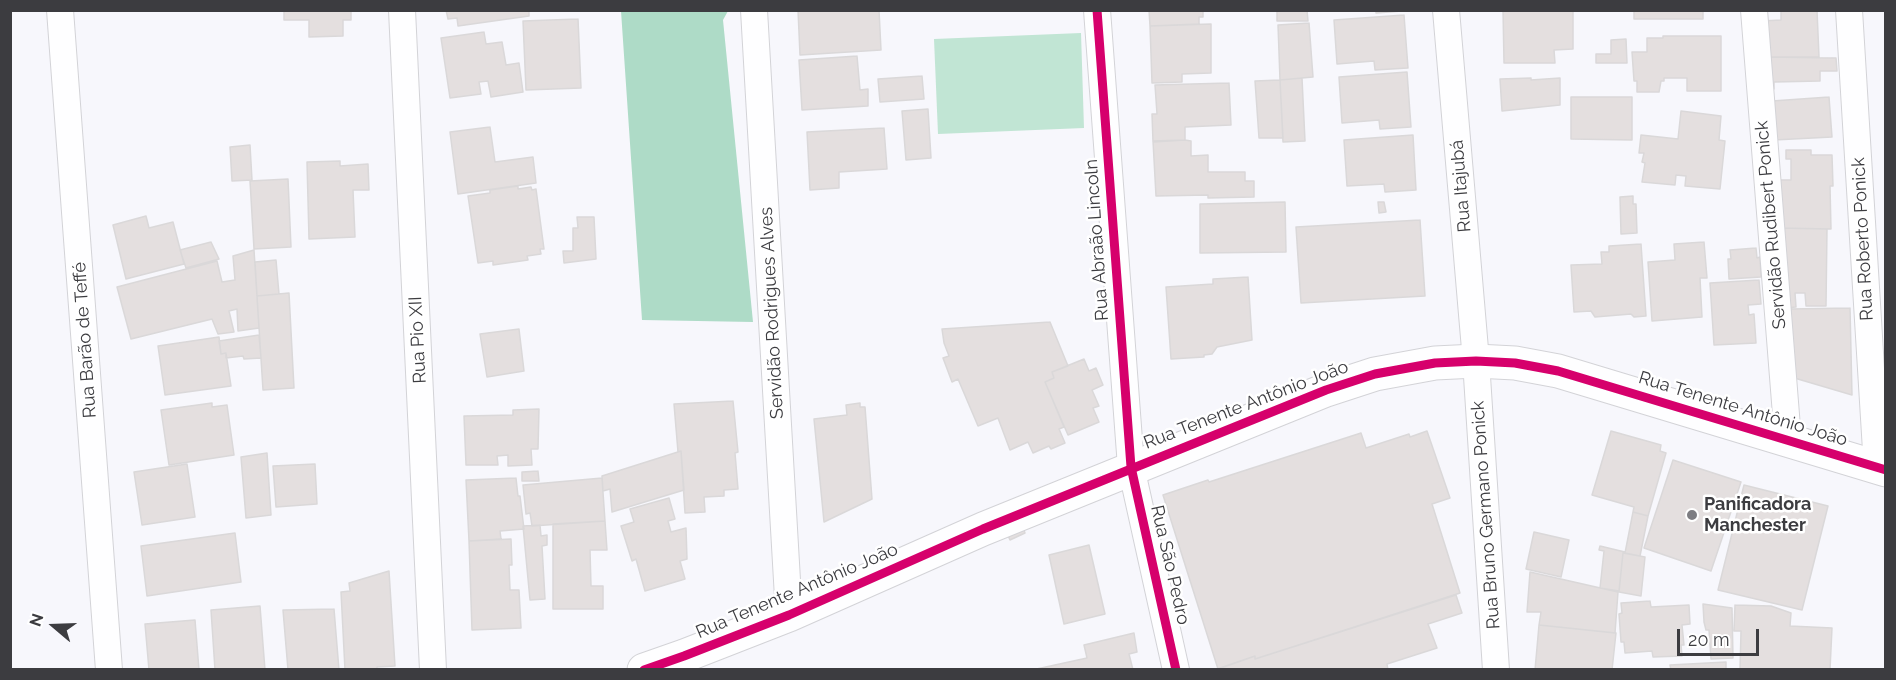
<!DOCTYPE html>
<html>
<head>
<meta charset="utf-8">
<style>
  body { margin:0 }
  #map { position:relative; width:1896px; height:680px; overflow:hidden; background:#f7f7fc; font-family:Raleway,sans-serif }
  canvas { display:block }
  .frame { position:absolute; inset:0; border:12px solid #3c3c40; pointer-events:none }
  .north { position:absolute; left:24px; top:596px; width:60px; height:60px; -webkit-text-stroke:4px #fff; paint-order:stroke; rotate:289deg; font-size:16px; font-weight:700; line-height:24px; text-align:center; color:#3c3c40 }
  .north::after { content:''; display:block; margin:auto; width:21px; height:27px; background:#3c3c40; clip-path:polygon(50% 0,100% 100%,50% 72%,0 100%) }
  .scale { position:absolute; left:1677px; top:629px; width:82px; height:27px; box-sizing:border-box; border:3px solid #3c3c40; border-top:0; padding-left:8px; font-size:18px; line-height:21px; white-space:nowrap; color:#3c3c40; -webkit-text-stroke:4px #fff; paint-order:stroke }
</style>
</head>
<body>
<div id="map">
<canvas width="1896" height="680"></canvas>
<div class="frame"></div>
<div class="north">N</div>
<div class="scale">20 m</div>
</div>
<script>
const g = document.querySelector('canvas').getContext('2d');
g.lineJoin = 'round';
function fill(path, color) {
  g.fillStyle = color;
  g.fill(path, 'evenodd');
}
function poly(rows) {
  const path = new Path2D();
  for (const r of rows) {
    path.moveTo(r[0], r[1]);
    for (let i = 2; i < r.length; i += 2) path.lineTo(r[i], r[i + 1]);
  }
  return path;
}
function strokePath(path, color, width, dash) {
  g.strokeStyle = color;
  g.lineWidth = width;
  g.lineCap = dash ? 'butt' : 'round';
  g.setLineDash(dash || []);
  g.stroke(path);
}
function label(font, color, halo, rows, align = 'center') {
  g.font = font + ' Raleway,sans-serif';
  g.lineWidth = 5;
  g.setLineDash([]);
  g.textBaseline = 'middle';
  g.strokeStyle = halo;
  g.fillStyle = color;
  for (const [text, x, y, turn = 0] of rows) {
    g.save();
    g.translate(x, y);
    g.rotate((+turn || 0) * Math.PI / 180);
    g.textAlign = isNaN(turn) ? turn : align;
    if (halo) g.strokeText(text, 0, 0);
    g.fillText(text, 0, 0);
    g.restore();
  }
}
fill(poly([
  [1081,33,1084,128,938,134,934,39]
]), '#c1e5d4');
fill(poly([
  [621,11,728,11,723,20,753,322,642,320]
]), '#aedbc7');
const building = poly([
  [284,10,351,10,351,20,343,20,343,36,309,37,309,20,284,20,284,10],
  [446,10,529,10,529,16,458,26,457,18,448,19,446,10],
  [798,10,879,10,881,50,800,55,798,10],
  [1149,10,1203,10,1203,17,1199,17,1199,24,1150,26,1149,10],
  [1277,10,1307,10,1308,21,1277,21,1277,10],
  [1376,10,1402,10,1402,11,1376,13,1376,10],
  [1503,10,1573,10,1573,49,1554,50,1555,63,1504,63,1503,10],
  [1634,10,1703,10,1703,19,1634,19,1634,10],
  [1781,10,1817,10,1819,57,1765,57,1762,21,1781,20,1781,10],
  [1404,15,1408,68,1375,70,1374,61,1337,64,1334,20,1404,15],
  [578,19,581,88,526,90,523,21,578,19],
  [1309,23,1313,77,1280,80,1278,25,1309,23],
  [1211,24,1211,73,1182,74,1182,82,1152,83,1150,26,1211,24],
  [484,32,486,44,502,42,506,65,519,63,523,92,491,97,488,81,479,82,481,94,450,98,441,38,484,32],
  [1663,36,1721,36,1721,91,1687,91,1687,78,1664,78,1664,81,1661,81,1659,92,1637,92,1637,81,1634,81,1632,52,1647,52,1647,38,1663,38,1663,36],
  [1626,39,1627,63,1596,63,1596,54,1611,54,1611,40,1626,39],
  [857,56,860,90,868,89,868,106,802,110,799,60,857,56],
  [1765,57,1836,58,1837,71,1820,71,1820,81,1774,82,1774,89,1767,89,1765,57],
  [1407,72,1411,127,1380,129,1379,120,1342,123,1339,77,1407,72],
  [922,76,924,99,880,102,878,79,922,76],
  [1302,78,1305,141,1283,142,1280,80,1302,78],
  [1531,78,1531,80,1560,78,1560,105,1502,111,1500,79,1531,78],
  [1280,80,1283,138,1259,138,1255,81,1280,80],
  [1229,83,1231,125,1185,127,1185,140,1153,142,1152,114,1157,114,1155,85,1229,83],
  [1571,97,1632,97,1632,140,1571,139,1571,97],
  [1829,97,1832,137,1774,140,1772,101,1829,97],
  [928,109,931,158,906,160,902,111,928,109],
  [1681,111,1721,116,1719,140,1725,141,1720,189,1685,186,1686,176,1676,175,1675,185,1642,182,1645,163,1642,162,1644,153,1639,153,1641,135,1678,139,1681,111],
  [490,127,495,162,533,157,536,183,458,194,450,132,490,127],
  [884,128,887,169,839,172,839,188,810,190,807,132,884,128],
  [1413,135,1416,190,1385,192,1384,184,1347,186,1344,140,1413,135],
  [1185,140,1191,141,1191,156,1208,155,1208,172,1245,172,1245,181,1254,181,1254,197,1208,198,1208,195,1156,196,1153,141,1185,140],
  [250,145,252,180,232,181,230,147,250,145],
  [1786,150,1811,150,1811,155,1832,155,1833,186,1830,186,1831,229,1778,228,1778,180,1791,180,1791,159,1786,159,1786,150],
  [340,161,340,166,368,164,369,190,353,190,355,237,309,239,307,162,340,161],
  [288,179,291,247,254,249,250,181,288,179],
  [518,186,518,189,531,187,532,190,536,189,544,249,540,249,541,254,527,256,528,260,493,265,493,261,478,263,468,196,490,193,490,190,518,186],
  [1633,196,1633,204,1636,204,1637,233,1621,234,1620,197,1633,196],
  [1285,202,1286,252,1200,253,1200,204,1285,202],
  [1378,202,1384,202,1386,212,1379,213,1378,202],
  [146,216,149,228,173,222,184,264,126,279,113,225,146,216],
  [577,217,594,217,596,259,564,263,563,251,573,251,573,228,578,228,577,217],
  [1420,220,1425,296,1301,303,1296,227,1420,220],
  [1778,228,1827,229,1826,306,1806,306,1805,293,1795,293,1796,307,1785,308,1778,228],
  [211,242,219,259,186,268,180,250,211,242],
  [1704,242,1707,278,1700,278,1702,317,1652,321,1648,262,1675,260,1674,244,1704,242],
  [1641,244,1646,316,1634,317,1631,314,1595,317,1591,311,1574,312,1571,265,1602,264,1601,252,1609,252,1609,246,1641,244],
  [1756,248,1757,258,1760,257,1761,277,1729,279,1728,259,1731,259,1730,250,1756,248],
  [254,250,259,328,238,331,237,309,229,311,234,332,218,334,212,319,131,339,117,287,217,261,222,282,235,280,233,256,254,250],
  [276,260,279,294,257,296,255,262,276,260],
  [1248,277,1252,340,1217,347,1212,354,1204,355,1204,357,1171,359,1166,287,1213,284,1213,279,1248,277],
  [1759,280,1761,304,1748,305,1749,315,1754,314,1756,343,1714,345,1710,283,1759,280],
  [289,293,294,388,263,390,257,296,289,293],
  [1850,308,1852,395,1791,377,1790,309,1850,308],
  [1050,322,1068,366,1052,372,1054,378,1045,382,1064,427,1059,429,1065,443,1051,449,1049,446,1033,453,1028,442,1010,450,998,418,978,426,958,379,952,382,943,358,949,356,944,343,942,329,1050,322],
  [519,329,524,371,487,377,480,334,519,329],
  [259,335,261,358,244,359,243,356,226,358,226,353,221,354,219,341,259,335],
  [219,337,221,354,226,353,231,386,165,395,158,346,219,337],
  [1084,359,1089,371,1096,368,1103,385,1092,390,1099,406,1093,408,1099,422,1068,435,1045,382,1054,378,1052,372,1084,359],
  [733,401,738,452,735,453,738,489,724,490,724,496,704,497,705,512,685,513,681,451,678,452,674,404,733,401],
  [212,403,212,407,227,405,234,455,169,465,161,410,212,403],
  [860,403,860,407,865,407,872,499,824,522,814,419,847,415,846,405,860,403],
  [539,409,538,449,531,449,532,465,508,466,508,455,497,456,498,465,466,465,464,416,513,415,513,410,539,409],
  [1427,431,1450,498,1432,504,1460,593,1255,659,1255,656,1218,669,1163,495,1208,480,1209,482,1361,433,1366,448,1409,434,1410,437,1427,431],
  [1611,431,1661,445,1660,451,1666,453,1648,516,1633,512,1634,507,1592,495,1611,431],
  [681,451,684,490,612,512,610,489,603,491,602,476,681,451],
  [267,453,271,515,246,518,241,457,267,453],
  [1673,460,1741,482,1711,571,1644,548,1673,460],
  [187,464,195,517,142,525,134,472,187,464],
  [315,464,317,504,276,507,273,466,315,464],
  [538,471,539,481,522,481,522,472,538,471],
  [516,478,518,496,520,496,524,529,500,531,501,539,469,541,466,480,516,478],
  [602,478,605,521,532,526,530,513,526,514,523,485,602,478],
  [1744,485,1828,506,1802,610,1718,590,1744,485],
  [669,498,675,519,668,521,671,532,686,528,687,559,680,561,685,579,645,591,636,559,632,561,621,526,634,522,630,509,669,498],
  [1633,512,1648,516,1640,556,1625,553,1633,512],
  [605,521,607,550,590,550,591,586,603,586,603,609,553,609,553,524,605,521],
  [540,525,541,536,547,535,547,545,542,546,545,599,530,600,523,526,540,525],
  [1022,525,1025,533,1010,540,1006,531,1022,525],
  [1534,532,1569,540,1561,577,1526,569,1534,532],
  [235,533,241,582,147,596,141,546,235,533],
  [511,539,512,565,509,565,510,590,519,590,521,628,472,630,469,541,511,539],
  [1089,545,1105,614,1064,624,1049,555,1089,545],
  [1600,546,1625,552,1623,553,1619,591,1600,588,1604,551,1599,550,1600,546],
  [1623,553,1645,557,1641,596,1619,592,1623,553],
  [389,571,395,666,377,667,377,670,345,670,341,592,350,591,349,583,389,571],
  [1530,572,1618,592,1615,633,1539,625,1541,612,1527,612,1530,572],
  [1456,595,1462,613,1428,624,1437,648,1387,664,1388,670,1217,669,1255,656,1255,659,1456,595],
  [1650,601,1651,607,1689,605,1690,624,1682,625,1684,645,1681,645,1682,656,1653,657,1652,651,1625,653,1624,642,1621,642,1619,614,1622,613,1621,603,1650,601],
  [1703,604,1732,608,1733,658,1711,659,1709,630,1706,630,1704,622,1703,604],
  [1735,605,1771,606,1791,613,1790,626,1832,628,1830,670,1740,670,1741,631,1734,631,1735,605],
  [260,606,265,670,215,670,211,610,260,606],
  [334,609,339,670,288,670,283,610,334,609],
  [195,620,199,670,149,670,145,624,195,620],
  [1539,625,1616,633,1612,670,1535,670,1539,625],
  [1134,633,1137,652,1129,654,1133,670,1032,670,1087,658,1084,645,1134,633],
  [1726,662,1726,670,1671,670,1670,665,1726,662]
]);
fill(building, '#e4dfdf');
strokePath(building, '#dad8d9', 1.5);
const street = poly([
  [60,10,109,670],
  [402,10,433,670],
  [754,10,789,615],
  [1097,10,1131,467,1176,670],
  [1446,10,1476,361,1496,670],
  [1754,10,1788,440],
  [1849,10,1877,467]
]);
const primary = poly([
  [644,670,684,656,789,615,983,529,1326,390,1375,374,1435,363,1476,361,1515,363,1558,371,1886,470]
]);
strokePath(street, '#d3d3d7', 28);
strokePath(primary, '#d3d3d7', 35);
strokePath(street, '#fefeff', 26);
strokePath(primary, '#fefeff', 33);
strokePath(poly([
  [1097,10,1131,467,1176,670],
  [644,670,684,656,789,615,983,529,1326,390,1375,374,1435,363,1476,361,1515,363,1558,371,1886,470]
]), '#d6006c', 9);
for (const [x, y, r, color] of [
  [1692,515,6,"#7d7d82"]
]) {
  const dot = new Path2D();
  dot.arc(x, y, r, 0, 2 * Math.PI);
  g.fillStyle = color;
  g.fill(dot);
  strokePath(dot, '#fff', 2);
}
label('18px', '#3c3c40', '#fff', [
  ["Rua Itajubá",1461,186,-95],
  ["Servidão Rudibert Ponick",1771,225,-95],
  ["Rua Roberto Ponick",1863,239,-93],
  ["Rua Abraão Lincoln",1097,240,-94],
  ["Servidão Rodrigues Alves",772,313,-93],
  ["Rua Barão de Teffé",85,340,-94],
  ["Rua Pio XII",418,340,-93],
  ["Rua Tenente Antônio João",1246,405,-21],
  ["Rua Tenente Antônio João",1743,409,17],
  ["Rua Bruno Germano Ponick",1486,515,-94],
  ["Rua São Pedro",1170,565,77],
  ["Rua Tenente Antônio João",797,591,-23]
]);
label('bold 18px', '#3c3c40', '#fff', [
  ["Panificadora",1704,505],
  ["Manchester",1704,526]
], 'left');
</script>
</body>
</html>
